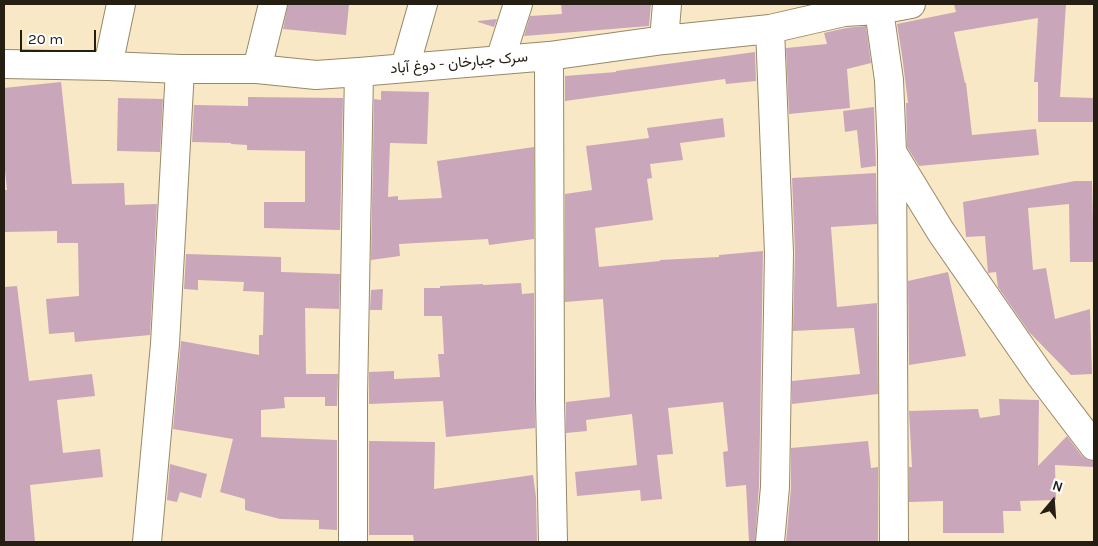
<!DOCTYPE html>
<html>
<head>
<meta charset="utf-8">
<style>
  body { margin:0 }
  #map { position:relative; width:1098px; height:546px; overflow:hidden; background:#f9e8c6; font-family:Karla,sans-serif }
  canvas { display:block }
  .frame { position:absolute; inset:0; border:5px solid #251f13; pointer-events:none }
  .north { position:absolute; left:1028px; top:476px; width:50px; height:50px; -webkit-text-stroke:4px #fff; paint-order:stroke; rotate:18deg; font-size:14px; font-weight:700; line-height:20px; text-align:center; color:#251f13 }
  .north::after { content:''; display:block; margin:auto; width:18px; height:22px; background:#251f13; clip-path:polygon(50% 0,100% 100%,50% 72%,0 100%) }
  .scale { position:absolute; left:20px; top:30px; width:76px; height:22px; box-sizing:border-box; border:2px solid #251f13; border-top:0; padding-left:6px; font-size:15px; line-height:18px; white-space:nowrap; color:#251f13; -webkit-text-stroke:4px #fff; paint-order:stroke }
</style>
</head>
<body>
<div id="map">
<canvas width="1098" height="546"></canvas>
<div class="frame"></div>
<div class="north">N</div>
<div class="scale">20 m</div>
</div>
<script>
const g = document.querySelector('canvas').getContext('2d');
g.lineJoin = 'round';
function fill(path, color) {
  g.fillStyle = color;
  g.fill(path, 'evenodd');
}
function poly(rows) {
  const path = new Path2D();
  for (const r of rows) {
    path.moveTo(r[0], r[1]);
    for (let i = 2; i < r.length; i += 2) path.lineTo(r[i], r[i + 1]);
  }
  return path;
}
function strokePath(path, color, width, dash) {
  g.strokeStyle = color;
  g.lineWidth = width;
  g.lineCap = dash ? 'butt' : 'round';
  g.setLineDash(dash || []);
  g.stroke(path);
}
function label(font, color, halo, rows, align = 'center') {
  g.font = font + ' Karla,Vazirmatn,sans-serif';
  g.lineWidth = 5;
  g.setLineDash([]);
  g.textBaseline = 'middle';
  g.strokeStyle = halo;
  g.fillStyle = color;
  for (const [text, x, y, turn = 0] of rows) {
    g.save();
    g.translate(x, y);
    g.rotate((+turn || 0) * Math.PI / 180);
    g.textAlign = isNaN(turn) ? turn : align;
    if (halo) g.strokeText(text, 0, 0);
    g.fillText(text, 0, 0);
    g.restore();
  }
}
fill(poly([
  [288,4,349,4,346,35,283,29],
  [561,4,651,4,649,26,524,36,530,16,562,14],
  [954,4,1066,4,1060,97,1094,98,1094,122,1038,122,1038,82,1034,82,1038,18,954,32,965,83,966,83,972,135,1036,129,1039,155,919,166,907,147,906,103,908,103,902,55,897,24,956,12],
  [497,19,494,27,478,22,478,21],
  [866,26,871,63,847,69,850,108,789,114,786,48,827,44,824,33,846,28],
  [755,52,756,81,726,84,725,79,565,101,565,76,616,72,616,71],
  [61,82,72,184,124,183,125,205,157,204,150,335,75,342,74,332,49,334,46,299,79,296,78,243,57,243,57,231,4,232,4,190,7,190,4,161,4,88],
  [381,91,429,92,427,144,390,143,388,197,398,196,398,200,442,198,437,161,534,147,534,239,489,245,488,239,399,244,400,256,371,260,374,99,381,100],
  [248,97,343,98,340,230,264,228,264,202,305,202,305,151,247,150,247,145,231,144,231,143,192,142,194,105,248,106],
  [118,98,163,99,160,152,117,151],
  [874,107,876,166,861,168,857,130,845,132,843,111],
  [723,118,725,137,680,143,683,160,650,164,652,178,647,179,653,220,595,228,599,267,660,261,660,260,719,257,719,255,763,251,759,486,755,542,749,542,746,485,726,487,723,452,728,451,723,402,668,408,673,454,657,455,662,499,641,501,640,490,577,496,575,472,637,465,632,414,586,420,587,431,566,433,566,402,610,397,603,299,565,302,565,194,592,190,586,146,649,138,647,128],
  [876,173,877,224,831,227,837,307,877,303,878,394,792,404,792,381,860,374,854,328,793,331,795,253,792,178],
  [1075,181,1092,181,1094,262,1070,262,1069,204,1028,208,1033,270,1046,268,1055,319,1090,309,1092,374,1071,375,1029,332,998,287,996,272,988,273,985,236,966,237,963,202],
  [186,254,281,257,281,272,340,274,339,309,305,308,306,374,338,374,337,406,325,406,325,397,284,397,285,408,261,410,261,437,337,440,337,530,319,529,319,520,280,519,245,510,245,499,220,492,233,439,173,429,181,341,259,355,259,335,263,335,264,292,243,291,244,282,198,280,198,290,184,289],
  [948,272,966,356,909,365,908,281],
  [521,283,522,294,534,293,535,428,446,437,443,401,369,404,369,372,394,371,394,379,440,377,438,354,444,354,442,316,424,316,424,288,440,288,440,286,483,284,483,285],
  [17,286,29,381,92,374,95,396,57,400,63,453,100,449,103,477,30,485,35,542,4,542,4,287],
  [383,289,382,310,370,310,371,290],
  [999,399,1039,400,1038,466,1067,436,1082,456,1088,460,1094,461,1094,467,1055,465,1056,500,1020,501,1021,511,1003,511,1004,533,943,533,943,501,909,502,909,467,912,467,909,411,978,409,980,418,1000,415],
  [369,441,435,442,434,489,533,475,536,497,537,542,414,542,413,535,369,535],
  [868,441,871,468,878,467,878,542,786,542,791,488,791,448],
  [170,464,207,474,201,498,180,492,177,502,167,500]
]), '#c9a6ba');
const minor = poly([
  [879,10,889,80,892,152,894,542],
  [664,40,667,4],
  [549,56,550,399,553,542],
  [500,60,518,4],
  [4,64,108,66,180,69,257,69,316,75,359,72,549,56,664,40,770,29,844,12,879,10,911,4],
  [108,66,121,4],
  [405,67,423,4],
  [257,69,273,4],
  [892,152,941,232,1040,375,1094,446],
  [147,542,165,344,180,69],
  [353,542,353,396,359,72],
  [770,542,775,487,779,253,770,29]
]);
strokePath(minor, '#978868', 30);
strokePath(minor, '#fff', 28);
label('15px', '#251f13', '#fff', [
  ["سرک جبارخان - دوغ آباد",459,63,-5]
]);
</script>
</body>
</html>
